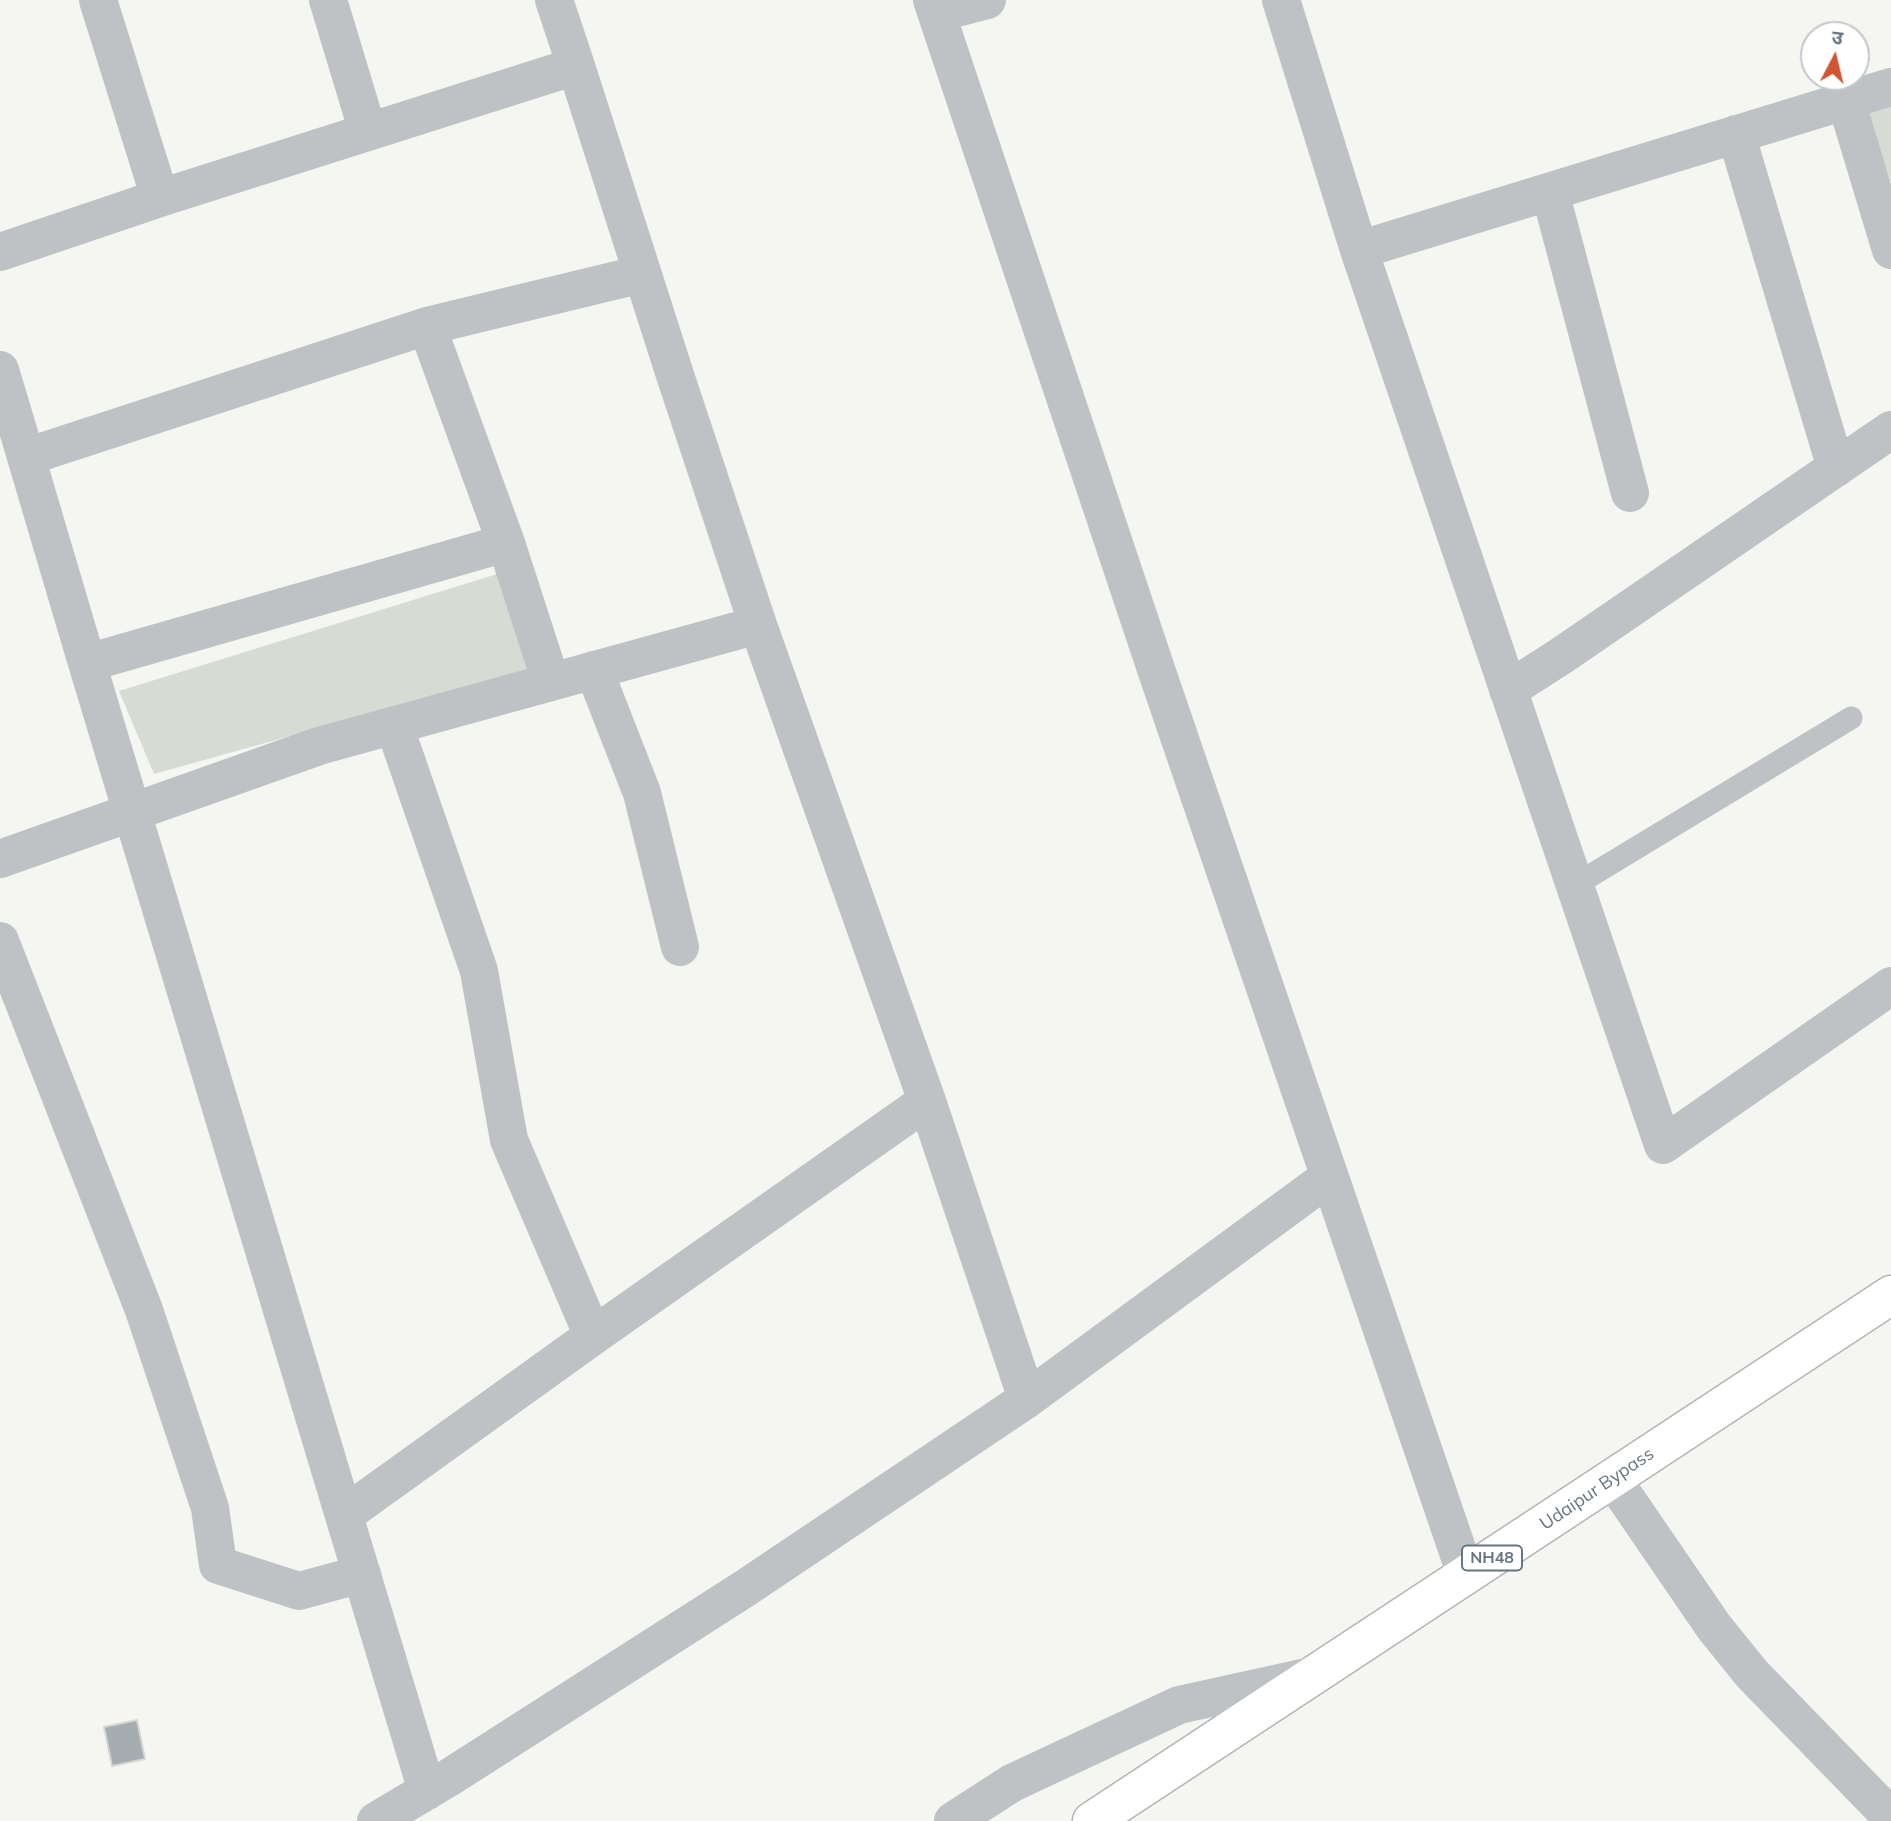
<!DOCTYPE html>
<html>
<head>
<meta charset="utf-8">
<style>
  body { margin:0 }
  #map { position:relative; width:1891px; height:1821px; overflow:hidden; background:#f5f5f1; font-family:Mulish,"Noto Sans Devanagari",sans-serif }
  canvas { display:block }
  .north { position:absolute; left:1800px; top:21px; width:70px; height:70px; box-sizing:border-box; background:#fff; border:2px solid #c2c8cc; border-radius:50%; rotate:7deg; font-size:19px; font-weight:700; line-height:28px; text-align:center; color:#667580 }
  .north::after { content:''; display:block; margin:auto; width:24px; height:32px; background:#d25534; clip-path:polygon(50% 0,100% 100%,50% 72%,0 100%) }
</style>
</head>
<body>
<div id="map">
<canvas width="1891" height="1821"></canvas>
<div class="north">उ</div>
</div>
<script>
const g = document.querySelector('canvas').getContext('2d');
g.lineJoin = 'round';
function fill(path, color) {
  g.fillStyle = color;
  g.fill(path, 'evenodd');
}
function poly(rows) {
  const path = new Path2D();
  for (const r of rows) {
    path.moveTo(r[0], r[1]);
    for (let i = 2; i < r.length; i += 2) path.lineTo(r[i], r[i + 1]);
  }
  return path;
}
function strokePath(path, color, width, dash) {
  g.strokeStyle = color;
  g.lineWidth = width;
  g.lineCap = dash ? 'butt' : 'round';
  g.setLineDash(dash || []);
  g.stroke(path);
}
function label(font, color, halo, rows, align = 'center') {
  g.font = font + ' Mulish,sans-serif';
  g.lineWidth = 7;
  g.setLineDash([]);
  g.textBaseline = 'middle';
  g.strokeStyle = halo;
  g.fillStyle = color;
  for (const [text, x, y, turn = 0] of rows) {
    g.save();
    g.translate(x, y);
    g.rotate((+turn || 0) * Math.PI / 180);
    g.textAlign = isNaN(turn) ? turn : align;
    if (halo) g.strokeText(text, 0, 0);
    g.fillText(text, 0, 0);
    g.restore();
  }
}
fill(poly([
  [1891,94,1891,182,1863,101],
  [510,570,537,667,154,774,119,691]
]), '#d6dbd3');
const building = poly([
  [137,1720,145,1759,112,1766,104,1727,137,1720]
]);
fill(building, '#a5adb1');
strokePath(building, '#d6d6d4', 2);
const highway = poly([
  [1092,1821,1891,1295]
]);
strokePath(highway, '#b1b5b7', 41);
strokePath(poly([
  [1575,885,1851,718]
]), '#bec2c5', 23);
strokePath(poly([
  [98,0,160,198,576,66,554,0],
  [328,0,368,132],
  [932,0,1157,672,1466,1575],
  [1281,0,1359,250],
  [937,13,987,0],
  [1891,87,1359,250,1663,1145,1891,986],
  [1846,101,1891,250],
  [1736,134,1836,468],
  [1550,192,1630,493],
  [0,252,160,198],
  [0,370,26,457],
  [506,543,427,326,642,274],
  [758,625,927,1101,1027,1399],
  [87,663,26,457,427,326],
  [594,670,642,793,680,947],
  [1508,690,1561,656,1891,430],
  [394,725,479,971,509,1140,593,1336],
  [0,859,319,746,758,625,675,375,576,66],
  [0,941,144,1310,210,1508,218,1565,299,1591,362,1574],
  [1612,1478,1714,1627,1752,1674,1891,1817],
  [344,1515,593,1336,927,1101],
  [427,1791,87,663,506,543,551,682],
  [376,1821,450,1777,744,1589,1027,1399,1329,1177],
  [953,1821,1012,1783,1179,1705,1311,1676]
]), '#bec2c5', 38);
strokePath(highway, '#fff', 38);
for (const [x, y, w] of [
  [1492,1558,60]
]) {
  const box = new Path2D();
  box.roundRect(x - w / 2, y - 12.5, w, 25, 5);
  g.fillStyle = '#fff';
  g.fill(box);
  strokePath(box, '#667580', 2);
}
label('bold 16px', '#667580', null, [
  ["NH48",1492,1558]
]);
label('18px', '#667580', '#fff', [
  ["Udaipur Bypass",1597,1489,-34]
]);
</script>
</body>
</html>
